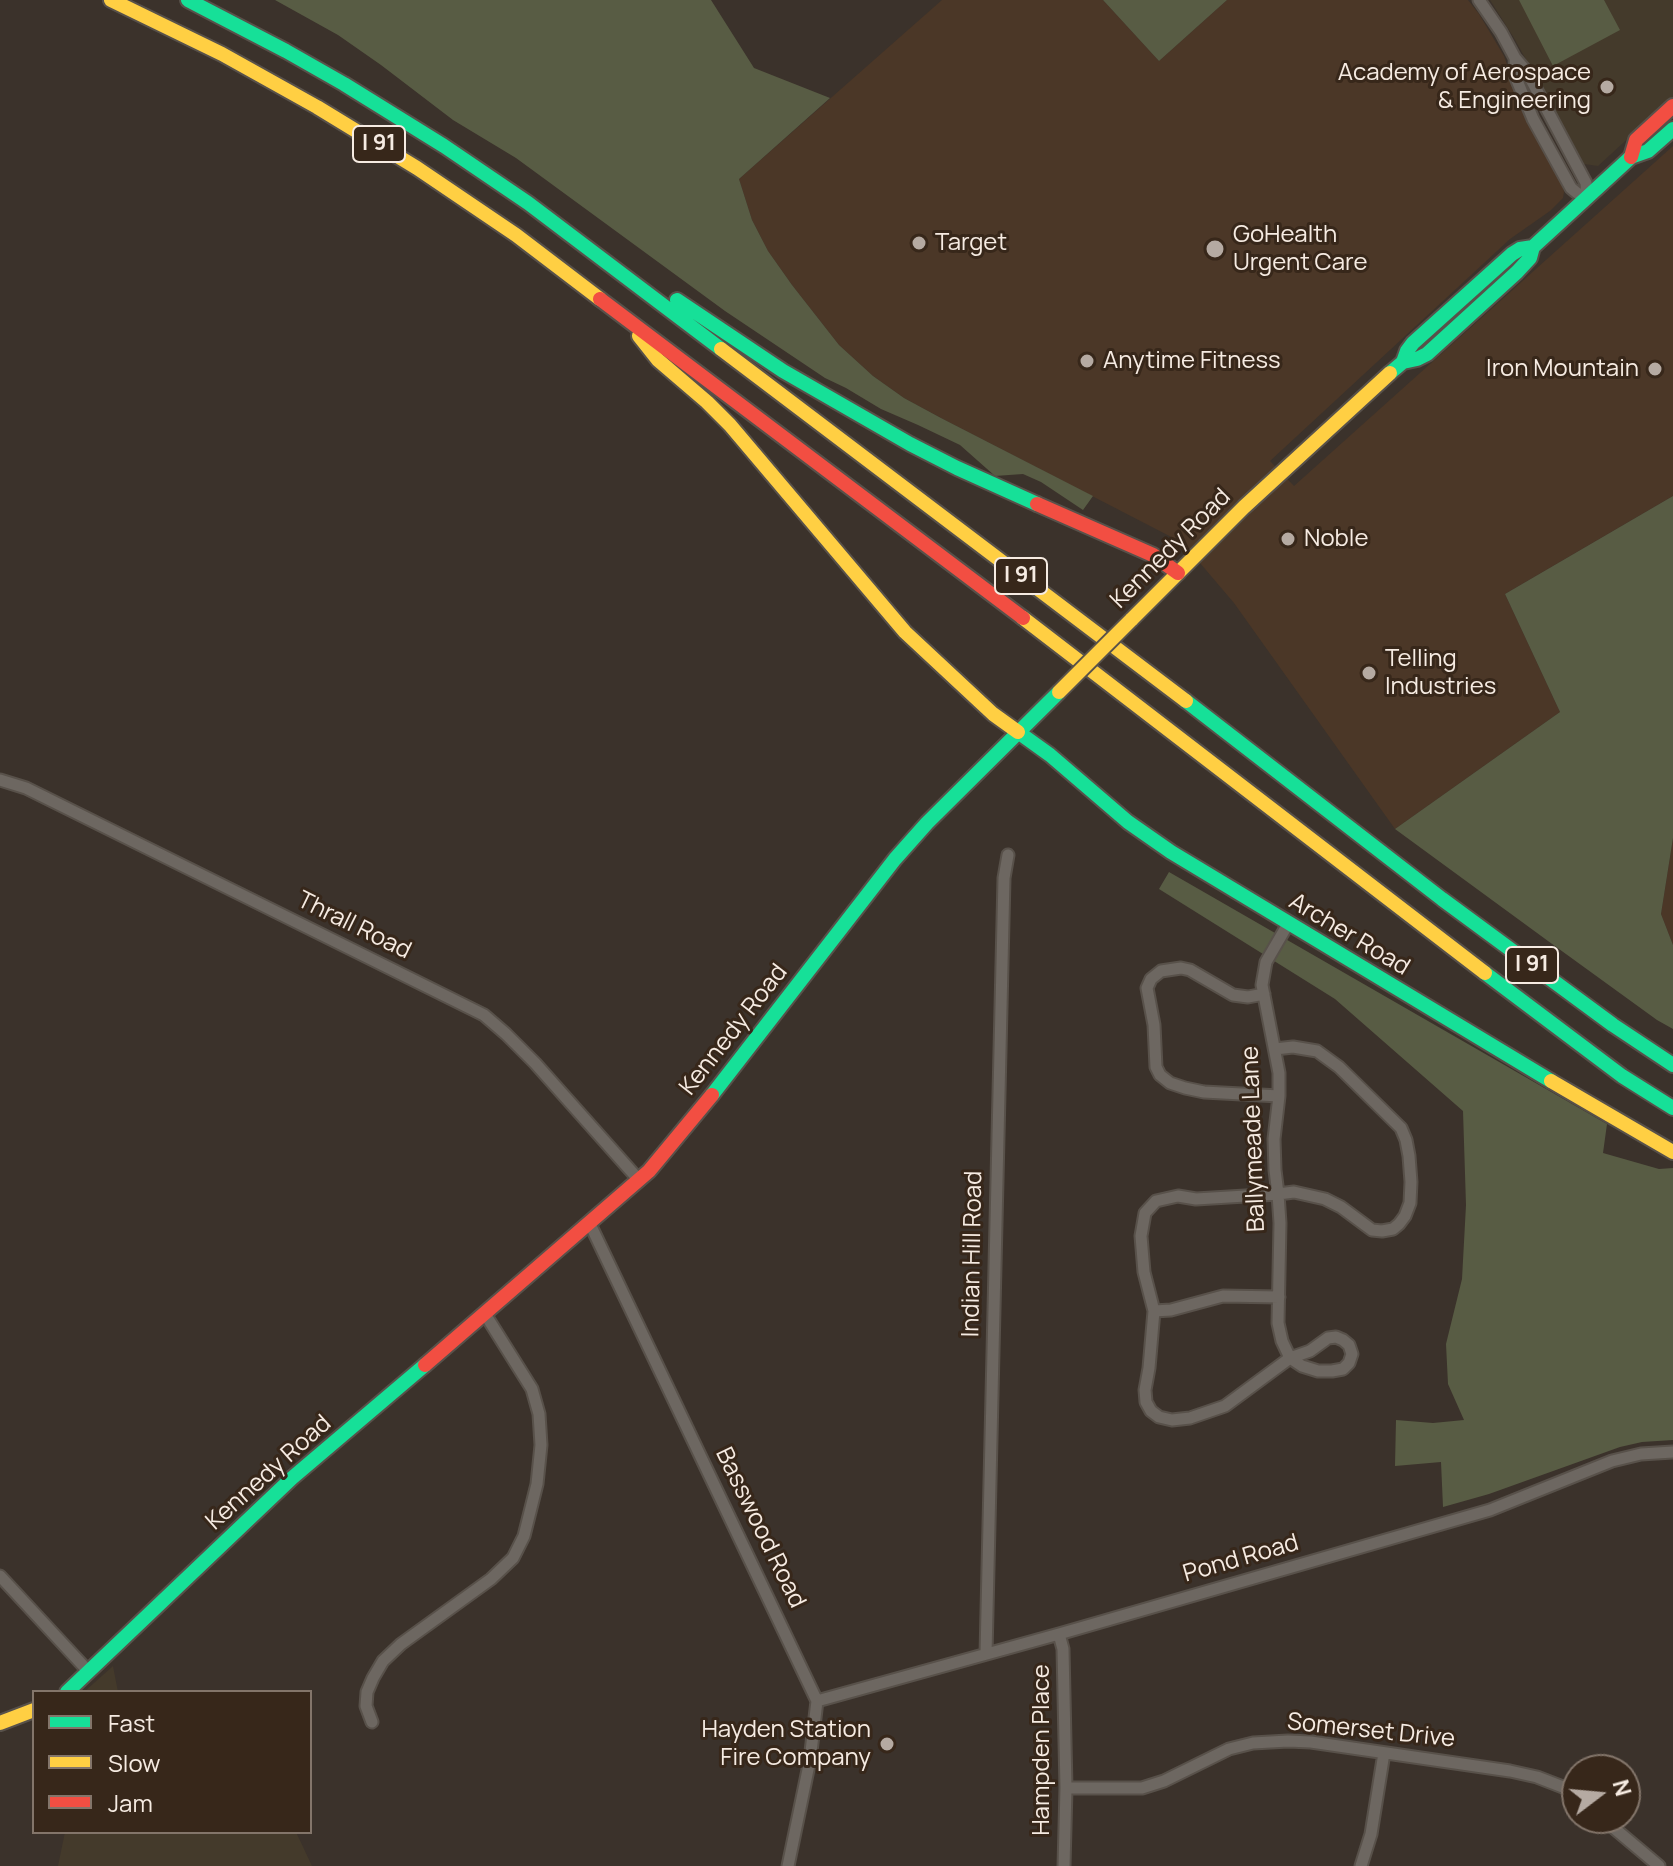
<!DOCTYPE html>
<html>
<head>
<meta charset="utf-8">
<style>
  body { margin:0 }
  #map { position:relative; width:1673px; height:1866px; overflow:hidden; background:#3b322b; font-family:Manrope,sans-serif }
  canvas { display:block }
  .legend { position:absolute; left:32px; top:1690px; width:280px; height:144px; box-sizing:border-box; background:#37271a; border:2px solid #83756a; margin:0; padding:10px 14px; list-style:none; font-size:24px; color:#f6ebe2 }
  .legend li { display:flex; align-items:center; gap:16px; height:40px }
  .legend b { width:40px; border:2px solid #83756a }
  .north { position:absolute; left:1561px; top:1754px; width:80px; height:80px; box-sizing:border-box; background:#37271a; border:2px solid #83756a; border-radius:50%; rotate:74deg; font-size:22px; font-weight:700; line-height:32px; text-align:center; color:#f6ebe2 }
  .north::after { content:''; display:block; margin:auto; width:28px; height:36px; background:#b5aaa2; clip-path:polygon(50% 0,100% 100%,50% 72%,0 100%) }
</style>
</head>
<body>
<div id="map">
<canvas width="1673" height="1866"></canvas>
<ul class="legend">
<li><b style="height:10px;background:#16e098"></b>Fast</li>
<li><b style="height:10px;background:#ffcf43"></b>Slow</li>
<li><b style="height:10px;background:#f24e42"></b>Jam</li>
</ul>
<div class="north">N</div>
</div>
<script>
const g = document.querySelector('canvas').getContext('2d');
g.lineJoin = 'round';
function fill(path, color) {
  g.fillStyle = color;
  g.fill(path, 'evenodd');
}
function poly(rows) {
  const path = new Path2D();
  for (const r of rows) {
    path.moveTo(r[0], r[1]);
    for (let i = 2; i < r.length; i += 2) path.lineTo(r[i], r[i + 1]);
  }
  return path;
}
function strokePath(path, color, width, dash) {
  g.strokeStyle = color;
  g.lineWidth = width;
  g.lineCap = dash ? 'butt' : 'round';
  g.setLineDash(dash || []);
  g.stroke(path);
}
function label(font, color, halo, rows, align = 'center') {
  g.font = font + ' Manrope,sans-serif';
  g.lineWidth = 6;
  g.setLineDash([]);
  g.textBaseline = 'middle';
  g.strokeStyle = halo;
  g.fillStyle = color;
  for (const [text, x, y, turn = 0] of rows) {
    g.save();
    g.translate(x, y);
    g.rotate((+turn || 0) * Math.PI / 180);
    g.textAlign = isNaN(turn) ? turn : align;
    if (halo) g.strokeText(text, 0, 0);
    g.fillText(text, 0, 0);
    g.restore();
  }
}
fill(poly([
  [942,0,1103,0,1159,61,1227,0,1468,0,1479,14,1504,56,1521,104,1562,183,1564,192,1563,198,1550,211,1510,239,1270,461,1294,486,1673,146,1673,496,1505,594,1560,712,1395,829,1234,603,1183,543,941,418,904,398,873,376,839,345,792,285,768,251,752,220,739,179],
  [1673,838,1673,945,1661,914]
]), '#4b3727');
fill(poly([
  [1490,0,1673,0,1673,97,1598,166,1584,164,1514,38],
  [113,1666,118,1692,84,1692],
  [65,1832,296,1832,312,1866,58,1866]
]), '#443a2b');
fill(poly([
  [275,0,711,0,754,68,830,98,739,179,752,220,768,251,792,285,839,345,873,376,904,398,941,418,1093,496,1083,510,1041,482,1023,474,995,476,960,445,918,425,881,409,846,388,825,378,725,311,516,158,453,120,381,65,338,35],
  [1103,0,1227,0,1159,61],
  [1519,0,1604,0,1620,30,1553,66],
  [1673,496,1673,838,1661,914,1673,945,1673,1029,1657,1020,1548,941,1395,829,1560,712,1505,594],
  [1169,872,1607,1124,1603,1153,1659,1169,1673,1168,1673,1440,1642,1442,1620,1447,1489,1494,1443,1507,1441,1462,1395,1466,1396,1420,1433,1423,1464,1420,1448,1384,1446,1344,1462,1279,1466,1205,1463,1111,1335,999,1159,889]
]), '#585c44');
const street = poly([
  [1479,0,1501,32,1515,58,1527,72,1586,183,1587,197,1577,193,1571,188,1533,119,1516,78,1515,58],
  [0,780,26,788,484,1015,506,1034,535,1063,639,1180],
  [1264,994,1248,997,1233,995,1190,970,1181,968,1161,971,1151,979,1147,988,1154,1025,1156,1067,1160,1075,1170,1083,1185,1088,1204,1092,1279,1096],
  [1275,1049,1293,1047,1317,1051,1339,1067,1401,1128,1406,1140,1409,1156,1411,1182,1410,1203,1405,1216,1399,1224,1393,1229,1382,1231,1372,1230,1341,1207,1325,1199,1294,1192,1278,1194,1196,1199,1178,1196,1156,1201,1145,1213,1141,1236,1144,1272,1154,1311,1149,1368,1145,1390,1146,1402,1151,1411,1159,1417,1172,1420,1190,1418,1225,1406,1290,1358,1310,1351,1328,1338,1336,1337,1343,1340,1349,1345,1352,1354,1349,1363,1343,1369,1332,1371,1318,1371,1302,1366,1290,1358,1282,1341,1278,1323,1280,1223,1278,1194,1275,1170,1274,1139,1279,1096,1279,1073,1262,985,1266,962,1288,924],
  [590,1224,817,1701,810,1760,788,1866],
  [1154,1311,1171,1310,1223,1296,1279,1297],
  [0,1576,89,1672],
  [1059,1634,1063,1649,1066,1788,1064,1866],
  [986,1654,1004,878,1008,855],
  [817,1701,1059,1634,1490,1510,1612,1461,1641,1454,1673,1452],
  [372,1722,366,1706,367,1692,373,1678,383,1661,401,1644,491,1579,513,1558,524,1536,537,1484,541,1445,539,1414,532,1389,485,1314],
  [1066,1788,1142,1788,1164,1781,1229,1749,1253,1743,1288,1741,1311,1742,1510,1771,1537,1777,1568,1789,1577,1797],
  [1602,1818,1659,1866],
  [1361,1866,1371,1834,1384,1753]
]);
const fast = poly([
  [188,0,286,51,344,84,444,146,528,203,721,349],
  [677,300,783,371,910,444,957,468,1037,504],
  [1403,362,1407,351,1413,343,1512,254,1520,249,1533,247,1631,157,1648,151,1673,129],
  [1390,373,1403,362,1417,359,1427,354,1517,272,1530,258,1533,247],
  [1186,701,1442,899,1613,1025,1673,1065],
  [1018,732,1050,755,1128,822,1171,852,1551,1081],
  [1485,973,1622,1076,1673,1108],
  [712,1095,895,859,927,823,1059,692],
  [67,1692,292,1478,425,1365]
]);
const slow = poly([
  [111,0,222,54,317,107,417,168,516,235,600,299],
  [639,336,658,360,707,402,730,425,905,632,993,714,1018,732],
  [721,349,1186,701],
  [1023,618,1485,973],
  [1131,620,1244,507,1390,373],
  [1551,1081,1673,1152],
  [0,1723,34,1710]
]);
const jam = poly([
  [1631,157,1636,140,1673,106],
  [600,299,1023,618],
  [1037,504,1153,555,1178,573],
  [425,1365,649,1171,712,1095]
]);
strokePath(street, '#58514a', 15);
strokePath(fast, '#58514a', 18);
strokePath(slow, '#58514a', 18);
strokePath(jam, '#58514a', 18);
strokePath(street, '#6d6761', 11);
strokePath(fast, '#16e098', 14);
strokePath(slow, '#ffcf43', 14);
strokePath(jam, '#f24e42', 14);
const slowBridge = poly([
  [1059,692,1131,620]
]);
strokePath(slowBridge, '#58514a', 18, []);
strokePath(slowBridge, '#ffcf43', 14);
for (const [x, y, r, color] of [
  [1607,87,8,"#b5aaa2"],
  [919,243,8,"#b5aaa2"],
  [1215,249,10,"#b5aaa2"],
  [1087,361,8,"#b5aaa2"],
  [1655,369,8,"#b5aaa2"],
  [1288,539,8,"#b5aaa2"],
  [1369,673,8,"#b5aaa2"],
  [887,1744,8,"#b5aaa2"]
]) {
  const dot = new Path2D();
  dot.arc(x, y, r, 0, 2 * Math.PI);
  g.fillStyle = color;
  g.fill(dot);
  strokePath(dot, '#37271a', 3);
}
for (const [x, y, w] of [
  [379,144,52],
  [1021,576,52],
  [1532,965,52]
]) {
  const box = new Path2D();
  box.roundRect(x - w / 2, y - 18, w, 36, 6);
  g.fillStyle = '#37271a';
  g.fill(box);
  strokePath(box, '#f6ebe2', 2);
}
label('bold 22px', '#f6ebe2', null, [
  ["I 91",379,144],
  ["I 91",1021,576],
  ["I 91",1532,965]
]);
label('24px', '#f6ebe2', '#37271a', [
  ["Academy of Aerospace",1591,73,"right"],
  ["& Engineering",1591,101,"right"],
  ["GoHealth",1233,235],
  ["Urgent Care",1233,263],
  ["Target",935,243],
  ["Anytime Fitness",1103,361],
  ["Iron Mountain",1639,369,"right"],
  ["Noble",1304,539],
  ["Telling",1385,659],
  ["Industries",1385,687],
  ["Hayden Station",871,1730,"right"],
  ["Fire Company",871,1758,"right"]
], 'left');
label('24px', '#f6ebe2', '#37271a', [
  ["Kennedy Road",1171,549,-45],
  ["Thrall Road",354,926,26],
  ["Archer Road",1349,935,31],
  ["Kennedy Road",734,1030,-52],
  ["Ballymeade Lane",1254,1139,-92],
  ["Indian Hill Road",973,1254,-89],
  ["Kennedy Road",269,1473,-42],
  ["Basswood Road",760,1528,64],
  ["Pond Road",1241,1559,-16],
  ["Somerset Drive",1371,1731,6],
  ["Hampden Place",1042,1750,-90]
]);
</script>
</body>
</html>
